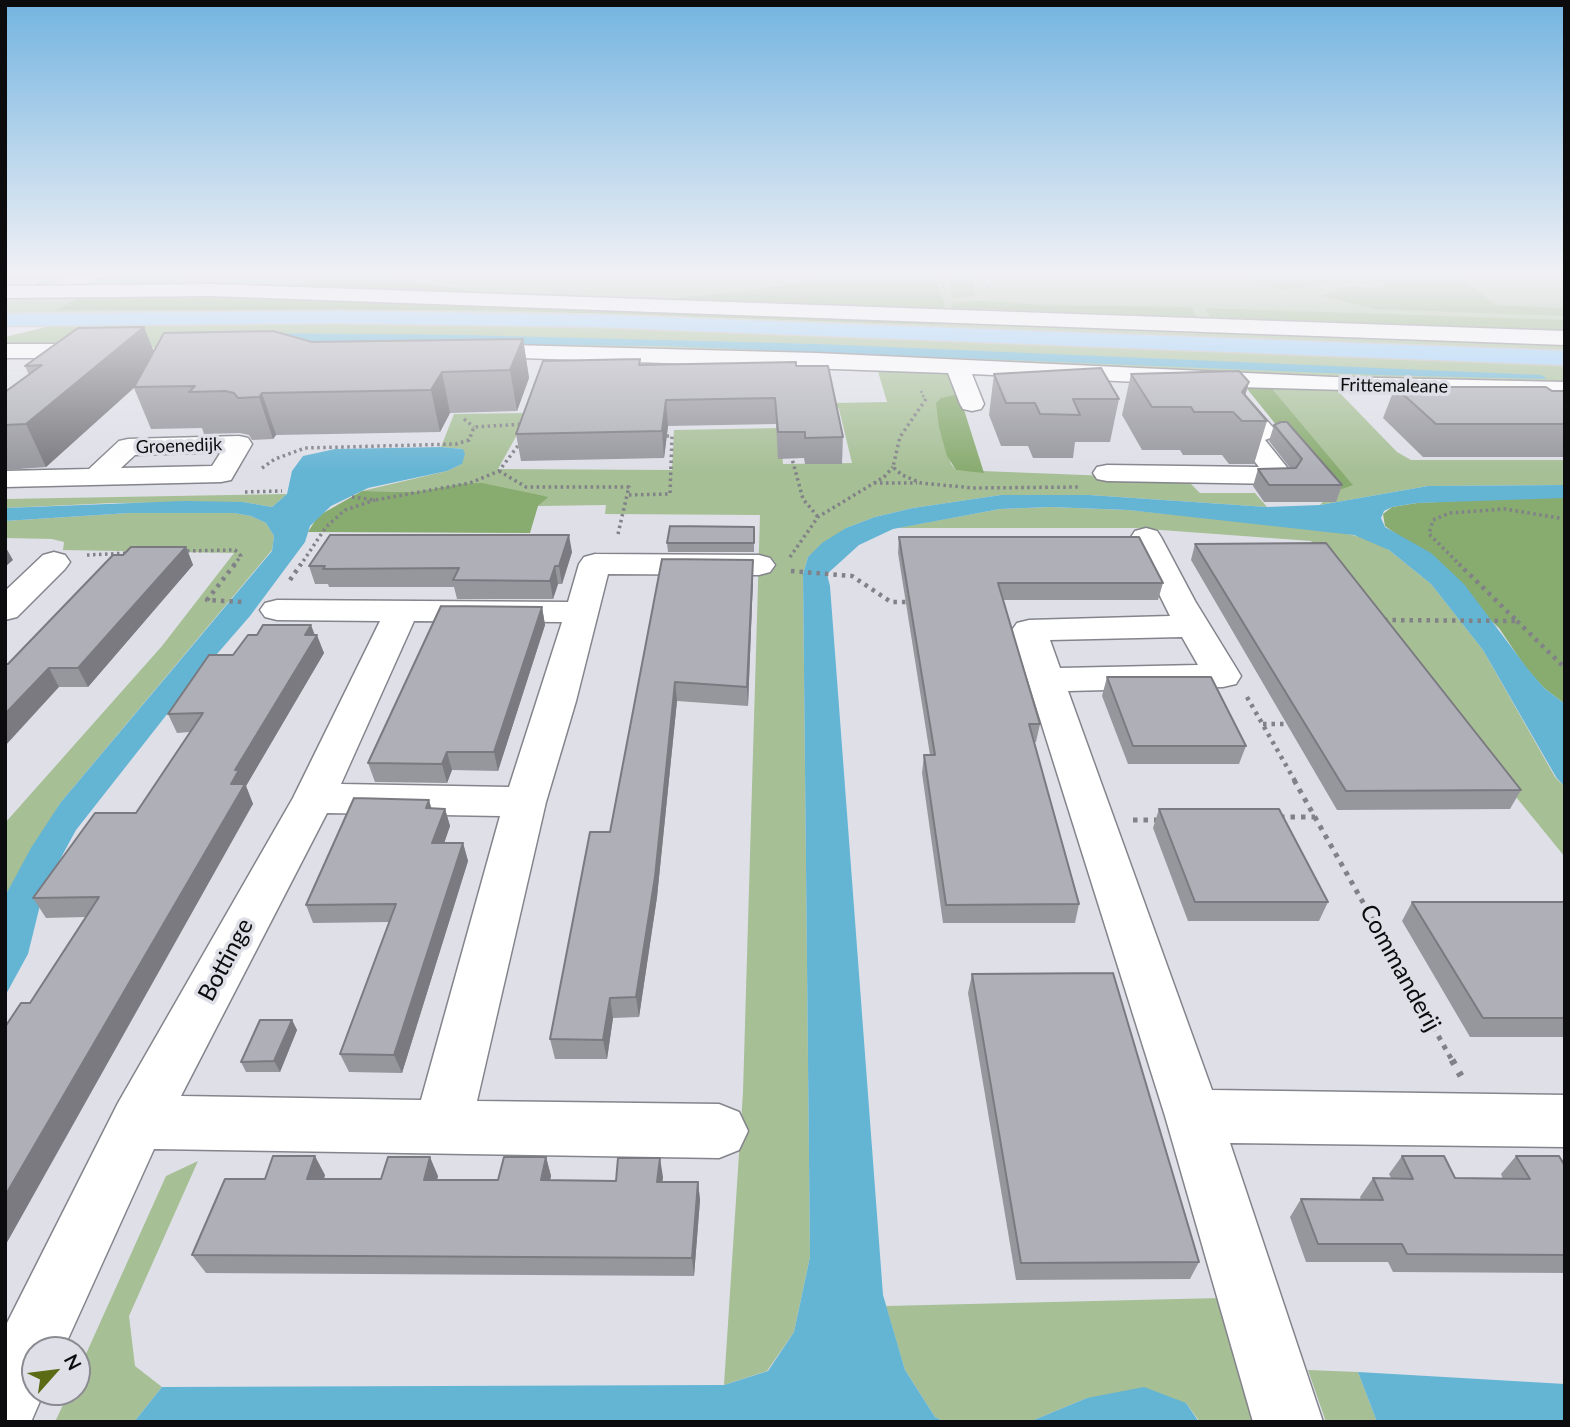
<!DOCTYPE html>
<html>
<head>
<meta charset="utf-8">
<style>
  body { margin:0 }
  #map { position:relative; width:1570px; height:1427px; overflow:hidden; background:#dfdfe8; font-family:Lato,sans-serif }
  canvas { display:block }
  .frame { position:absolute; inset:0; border:7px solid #0c0c0f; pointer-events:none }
  .north { position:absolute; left:21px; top:1336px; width:70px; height:70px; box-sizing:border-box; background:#dfdfe8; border:2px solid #8b8b91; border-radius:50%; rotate:62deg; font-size:19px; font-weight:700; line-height:28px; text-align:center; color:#0c0c0f }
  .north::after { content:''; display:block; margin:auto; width:24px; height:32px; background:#5b6b15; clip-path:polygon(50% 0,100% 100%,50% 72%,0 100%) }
</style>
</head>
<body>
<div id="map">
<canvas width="1570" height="1427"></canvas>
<div class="frame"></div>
<div class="north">N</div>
</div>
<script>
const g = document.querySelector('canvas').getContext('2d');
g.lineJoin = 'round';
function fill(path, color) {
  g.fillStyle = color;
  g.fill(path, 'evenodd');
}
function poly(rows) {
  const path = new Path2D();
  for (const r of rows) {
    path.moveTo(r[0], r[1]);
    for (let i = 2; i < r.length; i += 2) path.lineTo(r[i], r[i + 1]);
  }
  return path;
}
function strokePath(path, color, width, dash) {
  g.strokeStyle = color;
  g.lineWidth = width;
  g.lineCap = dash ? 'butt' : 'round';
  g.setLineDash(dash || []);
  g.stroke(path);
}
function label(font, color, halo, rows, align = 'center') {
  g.font = font + ' Lato,sans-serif';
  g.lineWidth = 7;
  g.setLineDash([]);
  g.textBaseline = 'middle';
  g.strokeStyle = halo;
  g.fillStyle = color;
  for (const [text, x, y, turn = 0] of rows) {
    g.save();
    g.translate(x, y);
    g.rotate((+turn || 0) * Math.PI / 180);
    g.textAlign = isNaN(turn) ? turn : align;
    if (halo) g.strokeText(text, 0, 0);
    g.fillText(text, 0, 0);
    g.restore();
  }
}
fill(poly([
  [5,273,87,273,57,281,52,286,32,286,41,280,5,281],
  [108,273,1565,273,1565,336,79,286],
  [91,291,59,310,482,310,934,325,934,317,1565,341,1565,354,976,331,5,317,5,293],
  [346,321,602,326,1565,363,1565,382,1512,386,346,346,5,349,5,337,58,324],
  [877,368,952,372,959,394,939,428,951,464,956,470,1186,479,1200,493,1255,493,1267,507,1089,495,1001,495,913,508,875,517,846,528,808,557,803,574,810,1257,794,1332,767,1371,724,1385,743,1092,760,515,605,514,606,505,538,506,549,497,460,484,415,492,362,491,447,471,462,464,463,449,441,447,454,414,529,413,498,469,672,470,674,430,780,428,783,464,852,463,839,409,834,403,887,402],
  [1270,386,1336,389,1397,452,1411,460,1565,460,1565,485,1428,486,1320,505,1331,493,1352,484],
  [287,494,272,507,243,502,113,503,5,508,5,499],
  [1050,507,1128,510,1337,531,1371,540,1389,550,1431,584,1483,650,1555,777,1565,787,1565,857,1370,618,1311,541,1134,528,897,528,1000,509],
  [129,513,234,513,251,516,266,523,274,536,272,550,61,802,5,896,5,823,162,646,234,553,63,550,64,542,52,539,5,538,5,521],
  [198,1161,129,1316,135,1366,162,1387,134,1422,55,1422,69,1392,77,1392,77,1374,166,1176],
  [1220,1298,1260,1422,1200,1422,1186,1403,1087,1398,1029,1422,945,1422,935,1417,905,1370,886,1306],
  [1308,1370,1358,1372,1377,1422,1326,1422]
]), '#a6bf95');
fill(poly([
  [133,273,193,273,174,283,114,282],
  [346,273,356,273,516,297,282,287],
  [833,273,934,273,945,307,942,312,643,302,761,289,817,279],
  [947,273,986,273,974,279,975,296,953,298],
  [1247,273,1469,273,1472,277,1463,279,1495,305,1565,308,1565,316,1375,309,1321,296,1348,287,1378,288,1386,285,1386,282,1357,279,1281,290,1248,282,1244,277],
  [91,291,934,317,935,325,482,310,57,310],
  [979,301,1047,305,1191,307,1197,317,951,308,952,303],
  [1205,308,1565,320,1565,331,1210,317],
  [1244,385,1270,386,1353,485,1331,493],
  [959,394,984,473,956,470,947,456,939,428,936,403,941,398],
  [482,483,549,497,538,506,530,533,308,532,318,516,362,491,415,492,460,484],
  [1523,498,1565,498,1565,704,1544,688,1526,668,1499,628,1399,536,1385,526,1383,514,1392,507,1417,503]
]), '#88ab6f');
fill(poly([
  [253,333,464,335,820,344,1541,375,1547,379,1376,375,665,346,210,341],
  [441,447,463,449,465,454,462,464,447,471,368,488,331,506,310,526,305,542,250,616,190,685,76,830,44,889,28,954,5,996,5,896,31,848,61,802,272,551,274,536,266,523,251,516,234,513,129,513,5,521,5,508,184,501,243,502,272,507,287,494,292,471,303,456,335,449],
  [1565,485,1565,498,1417,503,1392,507,1384,511,1381,518,1385,527,1431,553,1464,584,1527,668,1544,688,1565,704,1565,787,1556,777,1483,650,1431,584,1389,550,1354,535,1128,510,1050,507,1000,509,893,529,859,545,827,574,830,586,883,1295,905,1370,935,1417,945,1422,134,1422,162,1387,724,1385,768,1371,794,1332,810,1257,803,574,808,557,822,543,846,528,875,517,913,508,1001,495,1089,495,1267,507,1320,505,1428,486],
  [1358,1372,1565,1384,1565,1422,1377,1422],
  [1144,1387,1186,1403,1199,1422,1029,1422,1087,1398]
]), '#64b4d4');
const minor = poly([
  [212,284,1565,331,1565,345,212,296,5,298,5,286,212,284],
  [5,344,98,344,106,346,109,351,106,356,98,358,5,358,5,344],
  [473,344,816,353,1333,377,1565,382,1565,396,1237,387,1277,432,1273,437,1265,440,1294,476,1290,482,1280,484,1107,481,1097,479,1093,473,1097,467,1107,465,1259,467,1232,432,1236,427,1244,425,1216,391,1220,386,972,374,984,404,981,409,972,411,963,409,960,404,948,373,465,356,462,351,465,346,473,344],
  [239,436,248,438,252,444,231,480,221,482,5,487,5,471,89,469,119,441,128,439,239,436],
  [221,452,212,466,121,468,135,455,221,452],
  [1146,528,1157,531,1161,537,1195,601,1241,676,1236,684,1223,687,1068,691,1212,1090,1565,1095,1565,1147,1230,1143,1323,1422,1253,1422,1165,1116,1012,630,1017,623,1029,620,1170,616,1131,537,1135,531,1146,528],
  [1182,637,1198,665,1060,668,1050,640,1182,637],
  [54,552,65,555,70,562,65,569,17,617,5,620,5,591,43,555,54,552],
  [595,554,759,555,770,558,775,565,770,572,759,575,608,574,576,701,546,802,477,1101,719,1104,739,1112,748,1131,739,1150,719,1158,154,1149,63,1350,35,1350,35,1392,44,1392,31,1422,5,1422,5,1327,118,1103,293,798,380,621,277,620,265,617,260,610,265,603,277,600,568,602,579,564,584,557,595,554],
  [414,621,562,622,509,787,341,784,414,621],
  [327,813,500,816,421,1100,181,1096,327,813]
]);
const major = poly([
  [337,311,600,315,1565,351,1565,365,600,327,337,323,5,326,5,314,337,311]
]);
strokePath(minor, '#84848c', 3);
strokePath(major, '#c0c0c1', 3);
strokePath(poly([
  [939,273,945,291],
  [983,290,1003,273],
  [921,391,925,400]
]), '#818188', 2.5, [2, 2.5]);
strokePath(poly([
  [926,399,900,437,893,467,902,475,921,483,973,488,1080,487],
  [464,419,474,427],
  [791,455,803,499,818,517],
  [262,468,275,459,305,448,456,444,469,440,474,427,526,424],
  [499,471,526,487,629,487,627,495],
  [874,483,917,483],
  [245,492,282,491],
  [352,497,375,500,470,483,499,471,520,443],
  [618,534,627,495,670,494,672,436,662,436],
  [181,551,235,550,241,556,233,566],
  [87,555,130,553],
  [790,557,818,517,884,477,893,467],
  [300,566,326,527,345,510,375,500],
  [1461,566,1429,534,1433,520,1450,513,1505,509,1565,519]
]), '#818188', 3.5, [2.5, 3.5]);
strokePath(poly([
  [235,564,207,600,244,602],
  [791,571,852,576,891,602,911,602],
  [290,580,301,564],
  [1384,620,1517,621,1459,564],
  [1517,621,1565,668],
  [1247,697,1295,781],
  [1263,724,1293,724]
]), '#818188', 4.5, [3.5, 5]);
strokePath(poly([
  [1294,780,1453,1062],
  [1280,817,1315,817],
  [1133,820,1160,820]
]), '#818188', 5, [4.5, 6]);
strokePath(poly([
  [1452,1060,1461,1076]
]), '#818188', 7, [5, 9]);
fill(minor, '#fff');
fill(major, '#9ed1fb');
fill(poly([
  [144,327,154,352,312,342,523,339,529,378,517,411,450,413,440,432,276,435,273,439,252,440,249,435,240,433,204,434,202,428,151,429,134,388,46,467,5,470,5,392,29,375,25,366],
  [640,359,640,365,796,366,843,437,842,464,805,464,804,458,778,459,776,424,668,426,664,458,521,461,516,434],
  [994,374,1119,399,1110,442,1075,442,1073,458,1033,458,1028,446,1001,446,989,415],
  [1131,374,1249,382,1245,395,1267,421,1254,464,1229,464,1222,455,1183,455,1180,450,1142,450,1122,415],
  [1395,387,1565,391,1565,457,1423,457,1383,418],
  [1274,425,1342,485,1336,502,1264,502,1253,486,1258,469,1290,468,1269,441],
  [754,527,754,552,668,552,667,543],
  [899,537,1163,583,1158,600,1003,600,1040,724,1036,742,1034,742,1079,904,1075,923,943,923,922,773,924,755,930,755,898,553],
  [1195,544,1521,790,1510,809,1337,810,1191,560],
  [186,547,193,565,88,687,59,687,8,664],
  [572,552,562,584,558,584,553,599,457,599,454,587,329,587,328,584,315,584,309,566],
  [662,559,753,578,748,706,677,701,657,897,639,1017,613,1018,607,1059,555,1059,550,1039,610,832],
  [542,607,545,625,498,771,452,770,447,783,375,782,368,763],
  [315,635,324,653,246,786,253,804,30,1003,85,917,46,918,33,898,136,813,190,732,177,733,168,714,233,655],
  [1107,677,1246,746,1239,764,1128,764,1102,696],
  [432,808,445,809,450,826,444,843,463,843,468,861,402,1073,349,1072,340,1054,389,922,313,923,306,905],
  [1159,809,1328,902,1319,921,1188,921,1153,828],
  [1412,902,1565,902,1565,1037,1470,1037,1402,921],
  [972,974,1199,1262,1190,1279,1016,1280,968,993],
  [292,1020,297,1030,280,1072,246,1072,241,1062],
  [1402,1156,1455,1178,1503,1179,1501,1174,1516,1156,1565,1166,1565,1273,1393,1272,1388,1262,1306,1262,1290,1217,1301,1199,1361,1200,1360,1197,1373,1178,1391,1178,1389,1174],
  [546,1157,551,1176,550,1180,616,1181,663,1177,662,1182,698,1182,700,1200,694,1276,206,1273,192,1255,265,1179,325,1175,324,1179,381,1179,438,1176,437,1180,498,1180]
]), '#96969d');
fill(poly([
  [144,327,159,365,46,467,26,424],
  [523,339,529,378,517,411,510,370],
  [442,372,450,413,440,432,431,390],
  [1249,382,1239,417,1242,392],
  [262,393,276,435,273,439,259,397],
  [666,400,668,426,664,458,662,431],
  [569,535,572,552,562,584,559,566],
  [5,546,13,560,5,567],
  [186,547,193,565,88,687,78,668],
  [753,560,753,578,748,706,747,687],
  [555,566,558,584,553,599,550,581],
  [542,607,545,625,498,771,494,752],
  [311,625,316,638,317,635,324,653,246,786,253,804,5,1246,5,1196,235,770],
  [49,668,59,687,5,746,5,714],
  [675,682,677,701,657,897,639,1017,636,997],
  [447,752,452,770,447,783,442,764],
  [429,800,434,817,426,808],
  [445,809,450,826,438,861,432,843],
  [463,843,468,861,402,1073,394,1055],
  [610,998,613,1018,607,1059,603,1040],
  [292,1020,297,1030,280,1072,274,1061],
  [315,1156,325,1175,318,1198,307,1179],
  [430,1157,438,1176,432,1199,424,1180],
  [546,1157,551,1176,546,1199,541,1180],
  [660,1158,663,1177,660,1200,657,1182],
  [698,1182,700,1200,694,1276,692,1258]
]), '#7a7a80');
const building = poly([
  [144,327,26,424,5,425,5,392,42,365,25,366,78,328,144,327],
  [273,331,312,342,523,339,510,370,442,372,431,390,262,393,259,397,238,398,234,393,225,391,189,392,195,386,134,387,164,333,273,331],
  [640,359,639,365,796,362,796,366,828,366,843,437,805,438,805,432,778,432,775,398,666,400,662,431,516,434,543,361,640,359],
  [1101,368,1119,399,1073,399,1080,415,1040,414,1035,403,1006,403,994,374,1101,368],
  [1239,371,1249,382,1242,392,1267,421,1242,421,1233,412,1194,412,1191,407,1152,407,1131,374,1239,371],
  [1395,387,1546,387,1552,391,1565,391,1565,424,1436,424,1395,387],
  [1281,422,1287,422,1342,485,1269,485,1258,469,1296,468,1302,459,1274,425,1281,422],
  [670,526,754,527,754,543,667,543,670,526],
  [330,535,569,535,559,566,555,566,550,581,453,580,459,568,323,569,325,566,309,566,330,535],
  [899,537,1139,537,1163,583,998,583,1040,724,1029,724,1079,904,946,905,924,755,935,755,899,537],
  [1326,543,1521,790,1346,791,1195,544,1326,543],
  [131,547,186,547,78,668,49,668,5,714,5,664,8,664,113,555,123,555,131,547],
  [662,559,753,560,747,687,675,682,655,877,636,997,610,998,603,1040,550,1039,590,832,610,832,662,559],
  [441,606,542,607,494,752,447,752,442,764,368,763,441,606],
  [263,625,311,625,305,635,317,635,235,770,239,770,231,784,245,784,5,1196,5,1027,21,1003,30,1003,99,897,33,898,95,813,136,813,203,713,168,714,209,655,233,655,248,635,257,635,263,625],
  [1107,677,1211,677,1246,746,1133,746,1107,677],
  [354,798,429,800,426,808,445,809,432,843,463,843,394,1055,340,1054,396,904,306,905,354,798],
  [1159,809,1279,809,1328,902,1195,902,1159,809],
  [1412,902,1565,902,1565,1018,1483,1018,1412,902],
  [1113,973,1199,1262,1021,1263,972,974,1113,973],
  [260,1020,292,1020,274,1061,241,1062,260,1020],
  [273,1156,315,1156,307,1179,381,1179,388,1157,430,1157,424,1180,498,1180,504,1157,546,1157,541,1180,616,1181,618,1158,660,1158,657,1182,698,1182,692,1258,192,1255,225,1179,265,1179,273,1156],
  [1402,1156,1444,1156,1455,1178,1530,1179,1516,1156,1559,1156,1565,1166,1565,1255,1407,1254,1402,1244,1318,1244,1301,1199,1383,1200,1373,1178,1413,1179,1402,1156]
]);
fill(building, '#afafb7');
strokePath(building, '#7a7a80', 2);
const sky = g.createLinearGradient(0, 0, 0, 472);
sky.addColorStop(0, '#73b4e0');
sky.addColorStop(0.58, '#f1f1f5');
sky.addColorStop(1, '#f1f1f500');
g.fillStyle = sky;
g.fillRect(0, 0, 1570, 472);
label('18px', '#0c0c0f', '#dfdfe8', [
  ["Frittemaleane",1394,386,1],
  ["Groenedijk",179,446,-2]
]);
label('24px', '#0c0c0f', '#dfdfe8', [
  ["Bottinge",226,960,-62],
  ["Commanderij",1400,968,61]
]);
</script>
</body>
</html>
